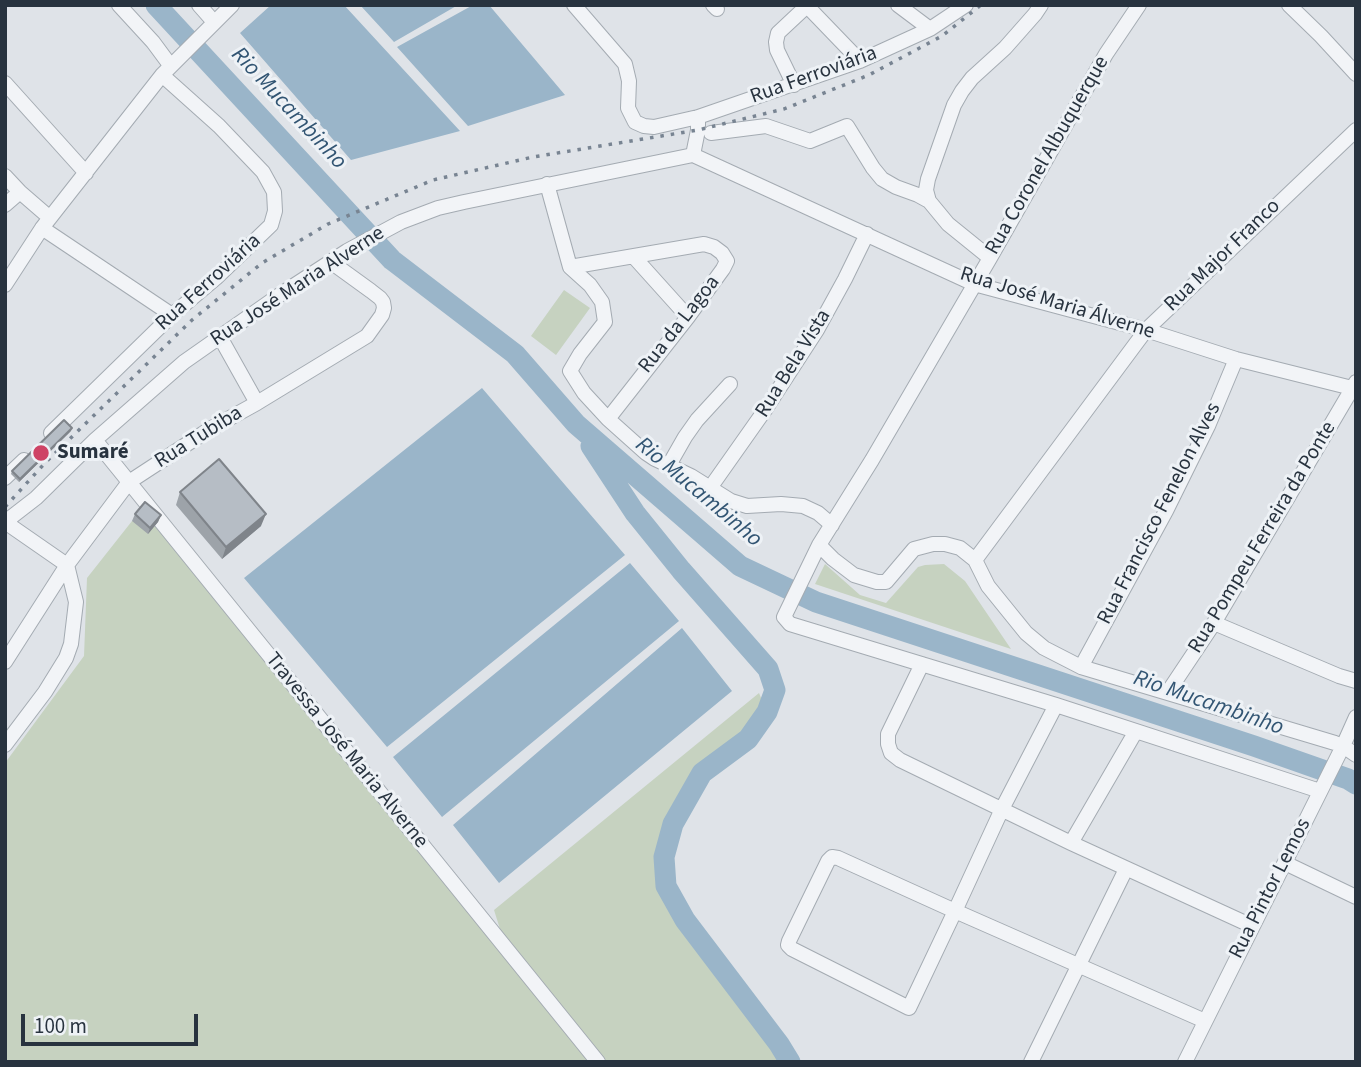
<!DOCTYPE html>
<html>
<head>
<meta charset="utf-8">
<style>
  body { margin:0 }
  #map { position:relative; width:1361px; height:1067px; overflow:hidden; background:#dfe3e8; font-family:"Source Sans 3",sans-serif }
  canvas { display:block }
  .frame { position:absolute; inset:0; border:7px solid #28333f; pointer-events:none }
  .scale { position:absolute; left:21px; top:1014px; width:177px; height:32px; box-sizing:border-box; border:4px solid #28333f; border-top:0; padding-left:9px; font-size:21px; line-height:24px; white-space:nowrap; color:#28333f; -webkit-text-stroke:5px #eef2f6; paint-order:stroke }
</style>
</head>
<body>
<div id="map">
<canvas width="1361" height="1067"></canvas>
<div class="frame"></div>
<div class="scale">100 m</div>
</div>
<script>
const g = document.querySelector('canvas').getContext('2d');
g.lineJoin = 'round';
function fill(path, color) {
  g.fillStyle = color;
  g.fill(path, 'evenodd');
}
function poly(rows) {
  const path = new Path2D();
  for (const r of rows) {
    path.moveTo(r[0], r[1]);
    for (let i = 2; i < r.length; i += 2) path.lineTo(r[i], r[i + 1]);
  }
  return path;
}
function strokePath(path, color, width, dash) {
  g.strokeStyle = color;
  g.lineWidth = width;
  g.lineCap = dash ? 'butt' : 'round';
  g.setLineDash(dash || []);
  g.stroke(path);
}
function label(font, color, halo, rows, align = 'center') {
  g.font = font + ' "Source Sans 3",sans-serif';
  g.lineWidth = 6;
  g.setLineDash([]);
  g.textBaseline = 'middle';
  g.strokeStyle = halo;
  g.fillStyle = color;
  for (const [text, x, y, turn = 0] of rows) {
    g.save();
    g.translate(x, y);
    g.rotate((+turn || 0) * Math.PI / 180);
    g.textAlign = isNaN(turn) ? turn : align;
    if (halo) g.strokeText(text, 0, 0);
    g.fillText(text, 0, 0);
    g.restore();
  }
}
fill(poly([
  [564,290,590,308,556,355,531,336],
  [132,521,158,522,505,945,494,910,759,693,767,712,748,739,702,773,673,824,664,857,666,886,685,920,779,1044,790,1062,5,1062,5,763,84,656,87,578],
  [825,564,860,595,886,603,918,567,925,565,944,564,965,581,1011,649,815,584]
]), '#c6d2c0');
fill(poly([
  [271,5,344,5,460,131,351,160,240,33],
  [360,5,458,5,394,42],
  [473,5,489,5,565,95,468,126,397,47],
  [482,388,625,555,387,747,244,578],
  [630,563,679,621,442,817,393,757],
  [682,628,732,691,499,883,453,825]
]), '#9ab5c9');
strokePath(poly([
  [156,5,392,260,515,354,576,424,740,566,816,602,1254,746,1348,779,1356,784],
  [591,446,635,513,681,570,768,669,775,690,767,712,748,739,702,773,673,824,664,857,666,886,685,920,779,1044,790,1062]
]), '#9ab5c9', 21);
const street = poly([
  [119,5,153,42,170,65],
  [199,5,214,22],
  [574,5,625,64,629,81,628,108,635,122,644,126,654,127,698,117,860,61,930,29,966,5],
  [713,5,717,9],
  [898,5,930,29],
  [1139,5,1106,54,990,258,872,460,819,545,784,617,790,624,1056,705,1320,791],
  [1289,5,1321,36,1356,74],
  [807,6,860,61],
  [5,83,86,173],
  [794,85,777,50,776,42,778,33,808,5],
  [711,133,766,126,810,141,847,126,873,168,882,179,896,187,918,195,929,201],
  [693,155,974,284,1146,330,1236,359,1356,389],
  [693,155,698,130,698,117],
  [5,176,20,192,50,218],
  [547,184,570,267,590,285,602,302,605,322,580,354,570,371,584,393,608,419,646,453,655,459,691,476,731,501,747,506,781,504,803,506,818,513,832,525],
  [5,205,20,192],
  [42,228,172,315],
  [634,257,688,317],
  [990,258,948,224,929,201,926,190,928,179,954,105,962,91,972,78,1005,48,1035,14,1041,5],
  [570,267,704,244,714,247,722,253,727,261,723,269,688,317,608,419],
  [5,285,42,228,162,75,232,5],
  [220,337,257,403],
  [51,433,172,315,216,278,271,225,275,211,274,192,263,172,219,126,162,75],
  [95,440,598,1062],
  [669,465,685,437,697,420,730,384],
  [5,478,24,460],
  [710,488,765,410,817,330,845,279,867,234],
  [5,522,36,498,95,440,184,362,281,294,347,251,401,222,438,208,464,202,693,155],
  [5,522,67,565,76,602,71,644,66,658,45,692,5,745],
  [819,545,833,559,854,575,877,582,886,582,914,549,933,544,945,544,960,548,975,560,988,586,1026,633,1044,648,1081,667,1335,743,1343,746,1356,755],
  [975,560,1146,330,1356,130],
  [1214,623,1339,676,1356,681],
  [5,662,67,565,129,482,210,429,257,403,367,336,382,315,384,308,383,302,380,298,371,291,331,262],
  [922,664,888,734,888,744,891,753,900,760,1071,843,1252,926],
  [1081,667,1166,511,1208,426,1236,359],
  [1168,692,1214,623,1356,382],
  [1056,705,1002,809,955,911,909,1008,792,949,788,945,789,941,828,861,832,857,838,858,955,911,1205,1021],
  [1071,843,1136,731],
  [1285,863,1356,897],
  [1031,1062,1126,869],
  [1185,1062,1343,746,1356,717]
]);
strokePath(street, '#a4abb2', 16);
strokePath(street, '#f2f4f7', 14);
strokePath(poly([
  [5,507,45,463,192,320,262,263,328,224,433,180,533,157,698,130,784,109,869,75,942,36,981,5]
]), '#788492', 3.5, [3.5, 7]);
fill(poly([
  [71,431,19,482,11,474,12,471],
  [180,492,261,526,222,559,176,505],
  [135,514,161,515,158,522,148,534,132,521]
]), '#9da3a9');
fill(poly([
  [72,428,71,431,19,482,20,479],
  [266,514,261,526,222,559,226,547],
  [161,515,158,522,148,534,150,528]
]), '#7f848a');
const building = poly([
  [64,420,72,428,20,479,12,471,64,420],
  [219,459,266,514,226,547,180,492,219,459],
  [145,502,161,515,150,528,135,514,145,502]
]);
fill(building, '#b6bdc5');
strokePath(building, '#7f848a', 2);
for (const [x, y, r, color] of [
  [41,453,9,"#ce4365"]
]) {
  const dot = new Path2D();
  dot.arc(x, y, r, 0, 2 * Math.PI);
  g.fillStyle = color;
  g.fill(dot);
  strokePath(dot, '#eef2f6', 2.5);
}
label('21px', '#28333f', '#eef2f6', [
  ["Rua Ferroviária",814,76,-20],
  ["Rua Coronel Albuquerque",1048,156,-60],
  ["Rua Major Franco",1223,256,-44],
  ["Rua Ferroviária",209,283,-42],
  ["Rua José Maria Alverne",298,287,-33],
  ["Rua José Maria Álverne",1057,304,17],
  ["Rua da Lagoa",680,325,-52],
  ["Rua Bela Vista",794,364,-58],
  ["Rua Tubiba",199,438,-32],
  ["Rua Francisco Fenelon Alves",1160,514,-63],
  ["Rua Pompeu Ferreira da Ponte",1263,538,-59],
  ["Travessa José Maria Alverne",346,751,51],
  ["Rua Pintor Lemos",1271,889,-63]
]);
label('bold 21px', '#28333f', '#eef2f6', [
  ["Sumaré",57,453]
], 'left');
label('italic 23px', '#325573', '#eef2f6', [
  ["Rio Mucambinho",288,109,47],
  ["Rio Mucambinho",698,493,40],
  ["Rio Mucambinho",1208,704,19]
]);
</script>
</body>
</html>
